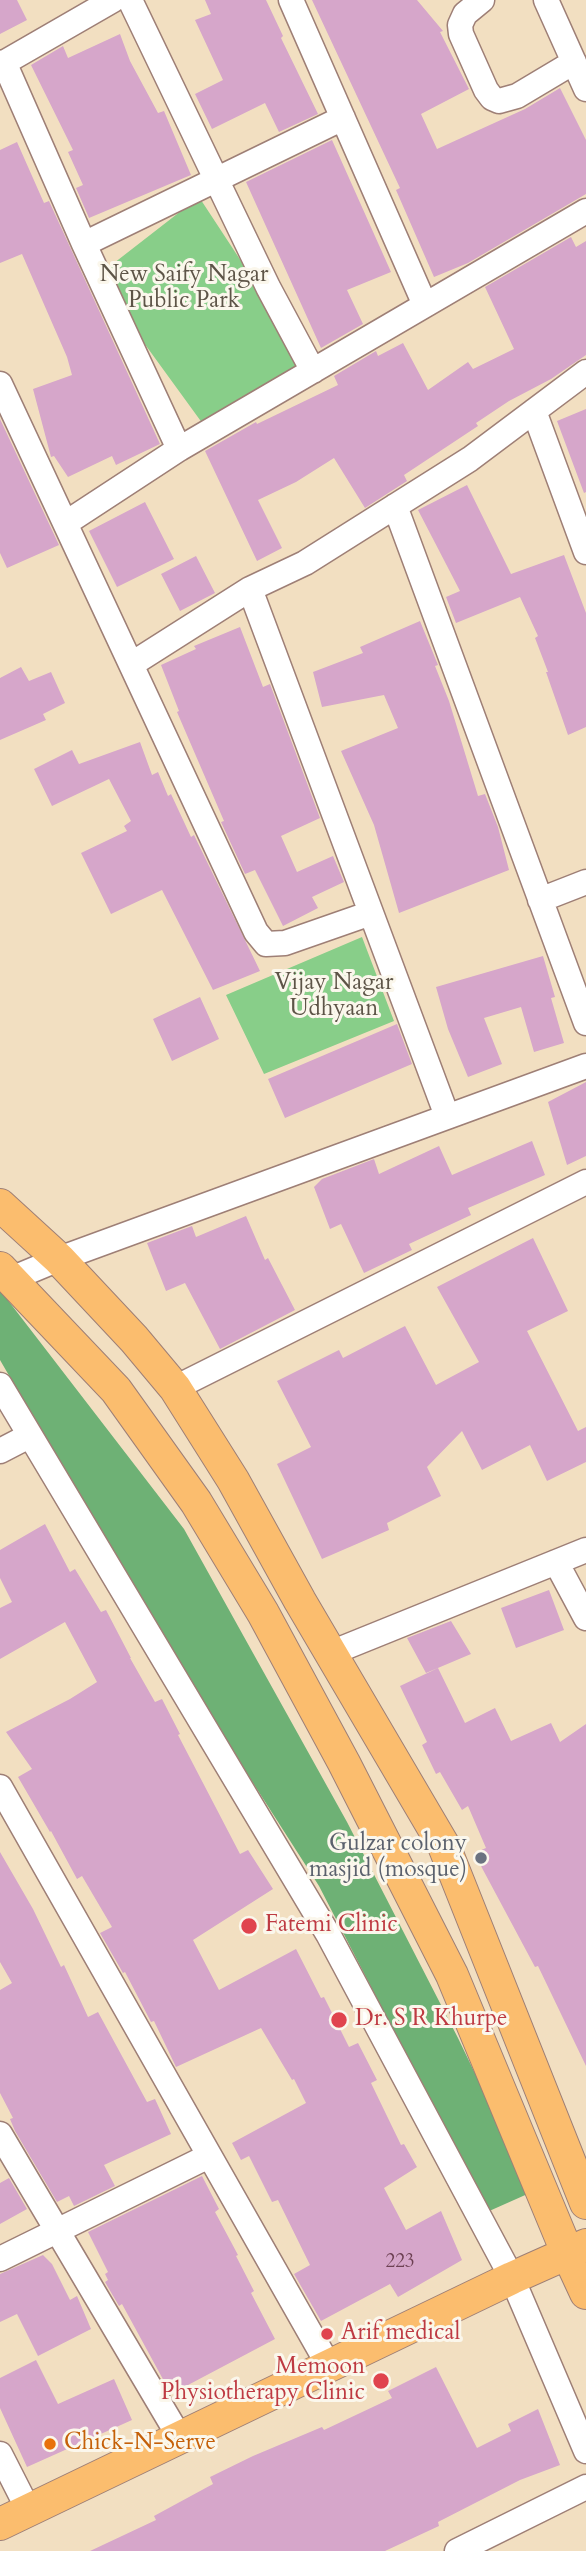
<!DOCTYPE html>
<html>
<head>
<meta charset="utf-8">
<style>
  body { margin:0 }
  canvas { display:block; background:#f2dfc1 }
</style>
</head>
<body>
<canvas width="586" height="2551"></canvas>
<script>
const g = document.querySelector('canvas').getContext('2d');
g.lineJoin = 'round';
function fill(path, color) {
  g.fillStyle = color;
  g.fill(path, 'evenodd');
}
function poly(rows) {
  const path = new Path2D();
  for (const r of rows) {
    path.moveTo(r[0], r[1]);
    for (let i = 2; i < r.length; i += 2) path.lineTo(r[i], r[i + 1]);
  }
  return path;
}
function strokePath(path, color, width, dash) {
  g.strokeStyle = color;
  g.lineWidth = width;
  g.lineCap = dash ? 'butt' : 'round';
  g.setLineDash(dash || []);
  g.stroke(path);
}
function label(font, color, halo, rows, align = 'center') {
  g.font = font + ' Cardo,serif';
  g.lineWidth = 6;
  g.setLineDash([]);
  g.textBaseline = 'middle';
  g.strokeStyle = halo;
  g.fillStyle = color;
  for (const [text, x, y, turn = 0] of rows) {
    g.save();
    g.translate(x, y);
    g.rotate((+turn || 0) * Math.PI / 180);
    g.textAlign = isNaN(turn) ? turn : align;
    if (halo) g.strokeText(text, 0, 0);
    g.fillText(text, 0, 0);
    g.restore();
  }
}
fill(poly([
  [199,197,306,360,208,431,96,277],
  [362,937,394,1021,264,1074,226,995]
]), '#88ce89');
fill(poly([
  [0,1290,184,1529,347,1822,458,2038,532,2192,487,2212,319,1886,173,1658,0,1360]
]), '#6eb175');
fill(poly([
  [0,0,17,0,27,20,0,34],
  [205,0,266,0,283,36,281,38,318,114,279,132,265,103,212,129,195,94,223,80,195,20,211,14],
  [312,0,417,0,443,31,440,32,469,89,421,114,437,149,525,109,560,88,586,140,586,194,468,263,434,277,396,190,400,188],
  [120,34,130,61,158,113,164,111,191,175,89,218,76,188,83,185,68,152,73,150,31,65,63,46,68,58],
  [332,140,391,272,347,290,363,324,321,348,246,182],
  [17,142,44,203,49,201,160,444,116,465,112,456,68,477,54,456,51,457,33,389,72,375,67,357,22,254,0,263,0,150],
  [571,237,576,247,586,241,586,355,551,379,509,401,476,423,478,426,404,475,407,481,365,508,334,458,296,482,258,500,282,548,257,561,205,451,256,422,257,424,338,385,334,376,376,351,378,356,403,343,428,390,468,362,473,369,514,349,485,287],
  [586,409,586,492,584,493,557,421],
  [0,419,59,545,7,568,0,553],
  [467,485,511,574,564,555,586,613,586,727,568,735,546,672,548,672,535,638,538,636,520,597,456,623,446,597,460,591,418,510],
  [145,502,174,559,117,587,89,531],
  [196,556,215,593,180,611,161,574],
  [420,621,438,665,435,666,449,701,478,796,485,794,498,827,509,870,399,913,374,825,341,751,398,728,384,695,322,707,313,672,363,653,360,647],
  [240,627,263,687,270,684,320,818,281,836,297,872,333,856,344,882,312,897,318,908,283,926,255,870,245,874,221,822,224,821,177,712,179,711,161,665,196,649,194,646],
  [21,667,29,681,51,672,65,703,43,714,46,720,0,740,0,678],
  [140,742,152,775,158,772,168,796,171,794,191,837,194,835,260,971,213,990,162,890,111,914,81,853,127,831,124,826,131,821,109,779,52,806,34,769,72,750,79,764],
  [543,956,555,997,551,998,564,1043,534,1052,521,1007,484,1018,502,1064,468,1077,448,1029,436,987],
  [200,997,219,1039,172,1061,153,1019],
  [397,1024,412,1064,285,1118,268,1079],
  [586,1082,586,1156,567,1165,548,1102],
  [532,1141,545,1175,468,1208,471,1215,409,1244,412,1250,364,1273,341,1224,330,1229,314,1187,322,1179,374,1159,379,1174,439,1146,452,1175],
  [246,1216,265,1260,268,1258,295,1310,220,1349,185,1283,166,1291,147,1243,192,1226,196,1237],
  [533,1238,568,1311,527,1331,578,1431,586,1427,586,1462,547,1481,530,1445,482,1470,462,1431,427,1467,441,1496,387,1523,389,1530,322,1559,277,1464,311,1447,277,1381,339,1350,343,1358,405,1326,436,1385,479,1362,437,1287],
  [45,1524,70,1572,75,1569,101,1612,106,1610,131,1658,130,1658,155,1702,162,1699,180,1734,178,1735,240,1854,248,1850,273,1889,193,1940,219,1990,296,1949,321,1998,324,1997,349,2047,358,2043,377,2080,371,2083,401,2145,404,2144,417,2167,384,2188,406,2230,441,2211,462,2260,398,2297,390,2284,321,2321,294,2274,310,2265,278,2200,272,2202,249,2156,241,2160,232,2143,306,2103,294,2079,292,2080,261,2028,176,2067,154,2021,151,2022,125,1972,123,1973,100,1933,112,1927,82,1876,77,1879,51,1831,50,1832,18,1777,32,1769,6,1732,70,1699,97,1682,65,1622,0,1659,0,1608,12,1602,0,1578,0,1550],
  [549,1590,564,1630,516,1648,501,1608],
  [451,1621,471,1654,426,1673,407,1638],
  [438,1668,465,1723,495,1708,511,1741,551,1723,560,1742,586,1724,586,2066,538,1966,535,1967,474,1853,486,1848,468,1806,462,1810,440,1772,436,1774,422,1745,427,1742,400,1686],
  [0,1852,33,1909,61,1967,64,1965,88,2017,98,2012,147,2102,155,2099,171,2134,104,2165,115,2186,74,2206,69,2196,57,2202,15,2131,10,2119,13,2118,0,2093,0,1990,12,1983,0,1962],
  [202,2176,219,2209,215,2212,238,2255,236,2256,254,2291,251,2293,275,2339,171,2394,122,2304,119,2306,105,2282,108,2280,105,2274,108,2272,88,2232],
  [9,2178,27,2209,0,2224,0,2183],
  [43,2255,52,2264,70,2300,77,2296,91,2329,38,2356,17,2314,0,2322,0,2274],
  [36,2360,58,2404,114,2379,132,2420,27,2467,0,2408,0,2378],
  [436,2367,477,2448,511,2431,508,2424,538,2409,560,2465,520,2480,438,2522,439,2526,385,2551,90,2551,156,2520,154,2516,213,2484,210,2477,253,2456,322,2427,324,2430,392,2398,388,2391]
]), '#d6a6ca');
const minor = poly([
  [130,0,268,287,313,371],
  [291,0,425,305],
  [482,0,465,14,460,25,461,34,486,90,492,98,499,101,517,96,574,62],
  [546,0,586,89],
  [4,62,84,244,179,449],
  [0,65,113,0],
  [84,244,343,118],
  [0,384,256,932,266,944,285,943,371,913],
  [534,411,586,552],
  [395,506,586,1023],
  [66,523,179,449,586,211],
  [250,589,447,1116],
  [132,664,250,589,305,563,470,459,586,372],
  [540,900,586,882],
  [11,1279,59,1259,586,1066],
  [0,1385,328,1934,512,2278,586,2451],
  [175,1388,586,1182],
  [0,1451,29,1436],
  [556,1562,586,1618],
  [331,1653,586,1550],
  [0,1787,329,2366],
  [0,2134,180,2438],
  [0,2259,209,2156],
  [0,2454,29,2511],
  [457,2551,586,2487]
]);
const major = poly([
  [0,1205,59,1259,134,1339,175,1388,233,1480,300,1601,444,1846,586,2203],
  [0,1268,116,1390,196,1502,263,1613,344,1763,452,1975,567,2252,586,2293],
  [0,2524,512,2278,586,2245]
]);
strokePath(minor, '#9e7f76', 27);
strokePath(major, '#9e7f76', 34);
strokePath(minor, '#fff', 24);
strokePath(major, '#fbbd6e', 32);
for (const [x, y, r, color] of [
  [481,1858,7,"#6b7280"],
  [249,1926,9,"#e0444e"],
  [339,2020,9,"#e0444e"],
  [327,2334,7,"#e0444e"],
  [381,2381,9,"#e0444e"],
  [50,2444,7,"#e8710a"]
]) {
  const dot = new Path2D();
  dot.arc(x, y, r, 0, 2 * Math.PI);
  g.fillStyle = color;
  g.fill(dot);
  strokePath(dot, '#fbf7ec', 2.5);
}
label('19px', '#6d4153', null, [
  ["223",400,2263]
]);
label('23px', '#5d5447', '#fbf7ec', [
  ["New Saify Nagar",184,276],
  ["Public Park",184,302],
  ["Vijay Nagar",334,984],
  ["Udhyaan",334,1010]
]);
label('23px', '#5b616d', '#fbf7ec', [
  ["Gulzar colony",467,1845],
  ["masjid (mosque)",467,1871]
], 'right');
label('23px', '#be3a42', '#fbf7ec', [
  ["Fatemi Clinic",265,1926],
  ["Dr. S R Khurpe",355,2020],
  ["Arif medical",341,2334],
  ["Memoon",365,2368,"right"],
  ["Physiotherapy Clinic",365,2394,"right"]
], 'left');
label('23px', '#c56008', '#fbf7ec', [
  ["Chick-N-Serve",64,2444]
], 'left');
</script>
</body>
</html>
